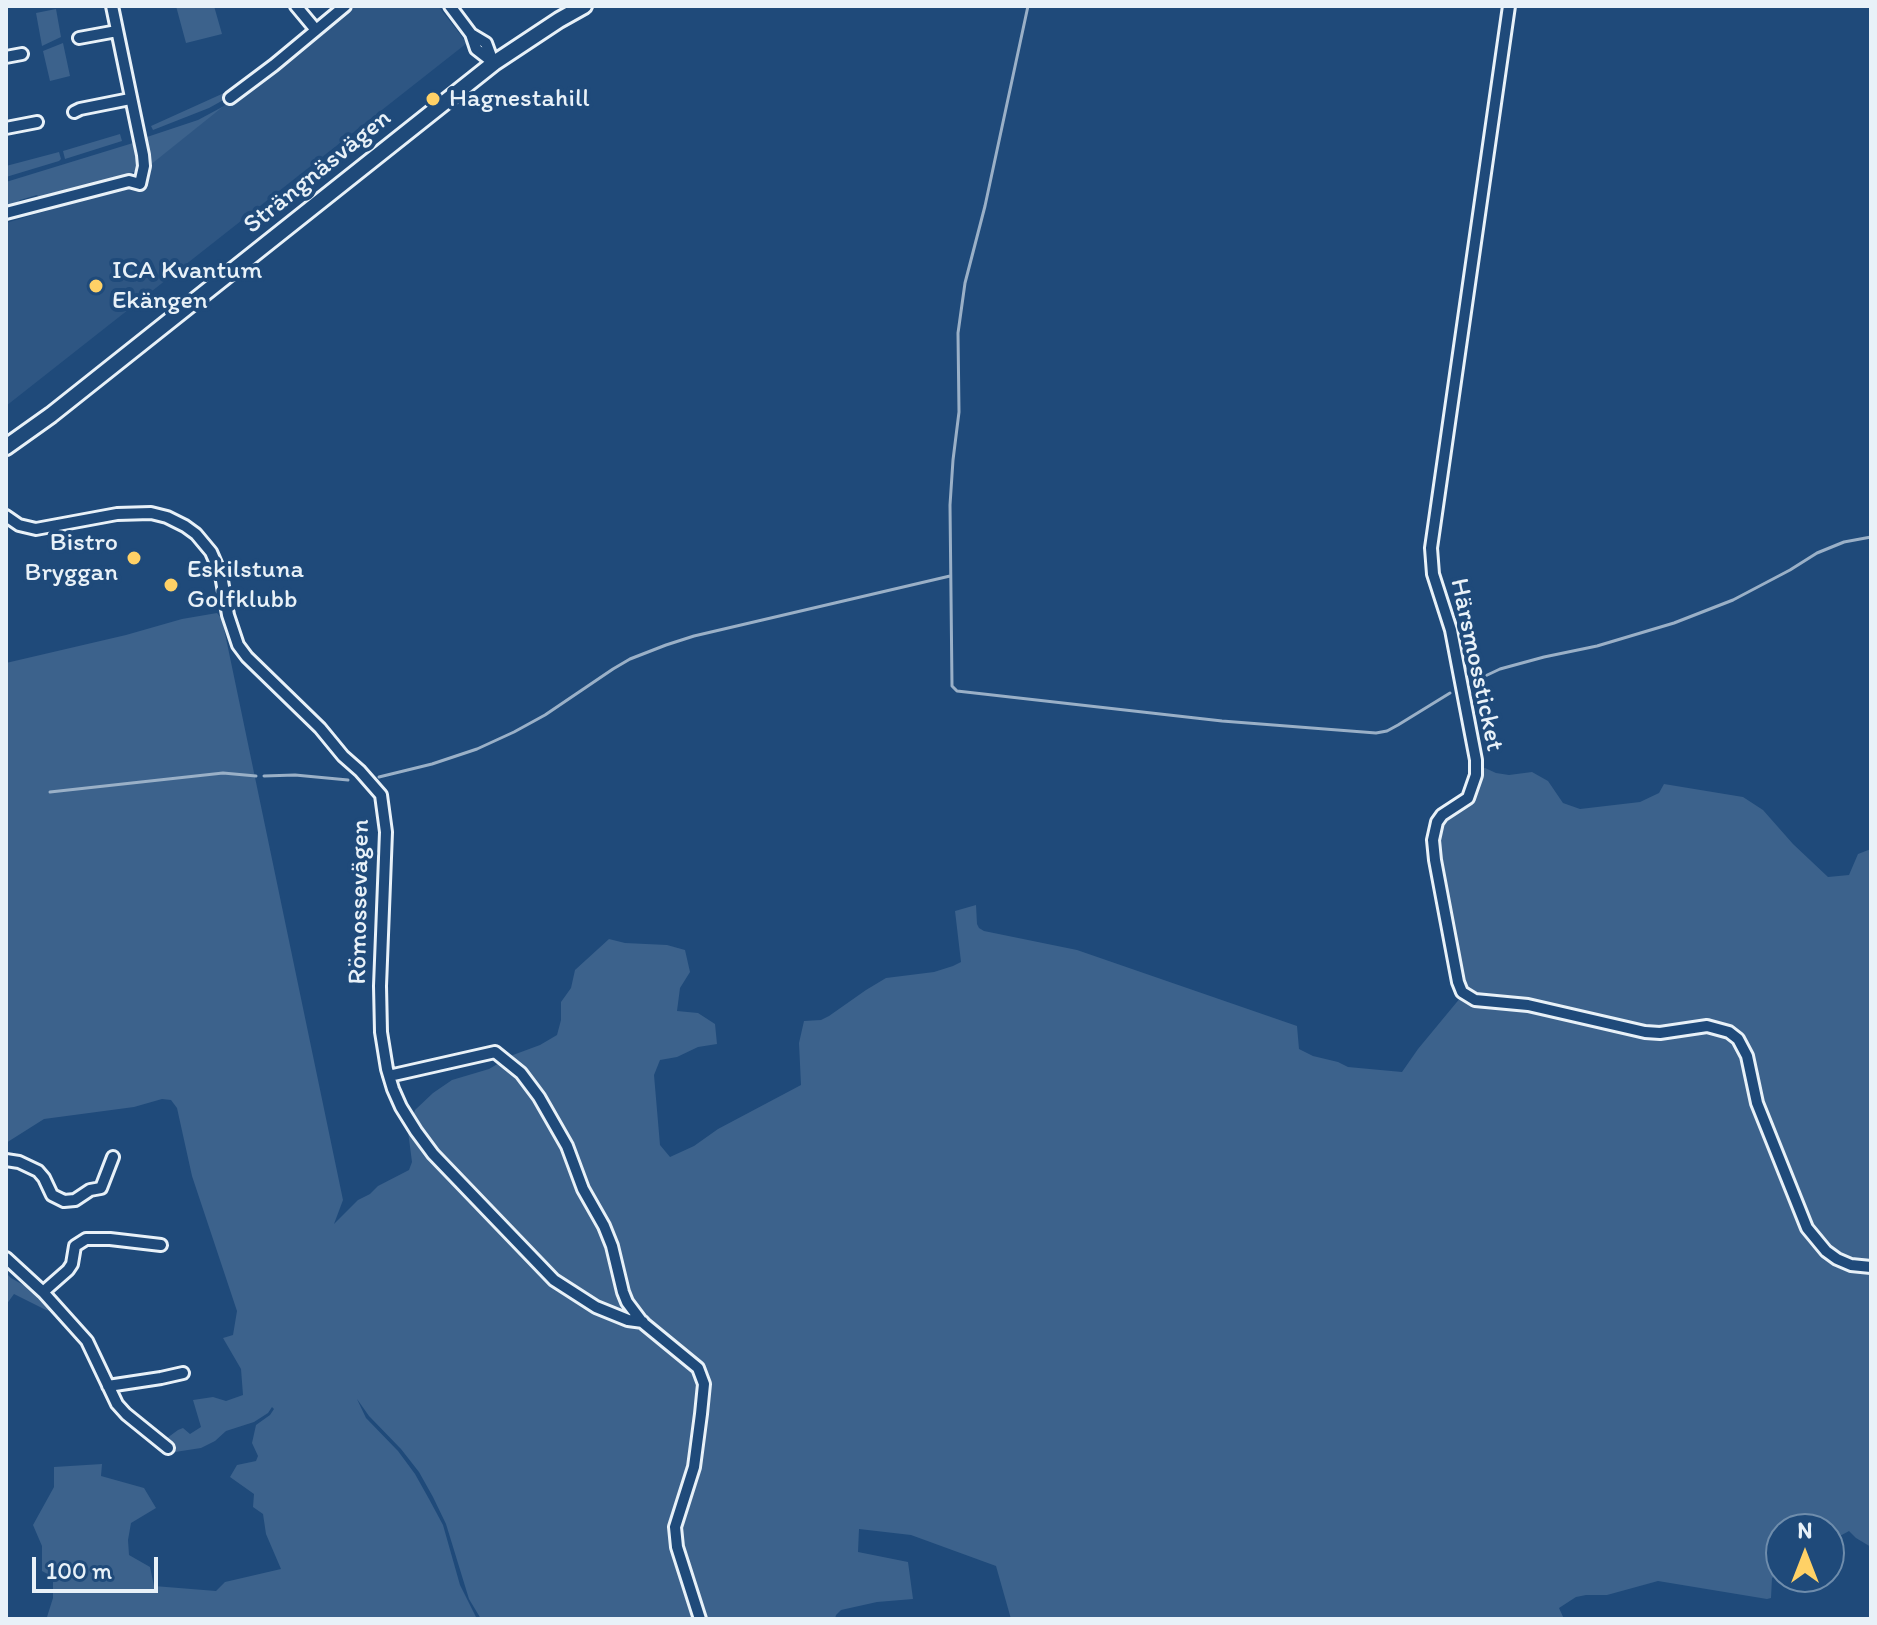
<!DOCTYPE html>
<html>
<head>
<meta charset="utf-8">
<style>
  body { margin:0 }
  #map { position:relative; width:1877px; height:1625px; overflow:hidden; background:#1f4a7a; font-family:Itim,sans-serif }
  canvas { display:block }
  .frame { position:absolute; inset:0; border:8px solid #e8f1f8; pointer-events:none }
  .north { position:absolute; left:1765px; top:1513px; width:80px; height:80px; box-sizing:border-box; background:#1f4a7a; border:2px solid #6f8dac; border-radius:50%; rotate:0deg; font-size:22px; font-weight:700; line-height:32px; text-align:center; color:#e8f1f8 }
  .north::after { content:''; display:block; margin:auto; width:28px; height:36px; background:#ffd166; clip-path:polygon(50% 0,100% 100%,50% 72%,0 100%) }
  .scale { position:absolute; left:32px; top:1557px; width:126px; height:36px; box-sizing:border-box; border:4px solid #e8f1f8; border-top:0; padding-left:10px; font-size:24px; line-height:28px; white-space:nowrap; color:#e8f1f8; -webkit-text-stroke:6px #1f4a7a; paint-order:stroke }
</style>
</head>
<body>
<div id="map">
<canvas width="1877" height="1625"></canvas>
<div class="frame"></div>
<div class="north">N</div>
<div class="scale">100 m</div>
</div>
<script>
const g = document.querySelector('canvas').getContext('2d');
g.lineJoin = 'round';
function fill(path, color) {
  g.fillStyle = color;
  g.fill(path, 'evenodd');
}
function poly(rows) {
  const path = new Path2D();
  for (const r of rows) {
    path.moveTo(r[0], r[1]);
    for (let i = 2; i < r.length; i += 2) path.lineTo(r[i], r[i + 1]);
  }
  return path;
}
function strokePath(path, color, width, dash) {
  g.strokeStyle = color;
  g.lineWidth = width;
  g.lineCap = dash ? 'butt' : 'round';
  g.setLineDash(dash || []);
  g.stroke(path);
}
function label(font, color, halo, rows, align = 'center') {
  g.font = font + ' Itim,sans-serif';
  g.lineWidth = 8;
  g.setLineDash([]);
  g.textBaseline = 'middle';
  g.strokeStyle = halo;
  g.fillStyle = color;
  for (const [text, x, y, turn = 0] of rows) {
    g.save();
    g.translate(x, y);
    g.rotate((+turn || 0) * Math.PI / 180);
    g.textAlign = isNaN(turn) ? turn : align;
    if (halo) g.strokeText(text, 0, 0);
    g.fillText(text, 0, 0);
    g.restore();
  }
}
fill(poly([
  [350,6,438,6,467,43,6,406,6,223,119,189]
]), '#2e5683');
fill(poly([
  [176,6,214,6,222,34,186,43],
  [56,9,61,37,42,46,36,13],
  [63,43,70,76,50,81,43,51],
  [224,93,227,98,209,108,153,130,151,126],
  [224,106,149,166,145,141,147,137,198,120],
  [120,134,122,141,65,159,63,151],
  [133,143,136,149,139,167,134,172,62,192,39,197,37,195,20,200,12,207,6,207,6,182],
  [59,152,61,159,59,161,6,177,6,166],
  [217,613,222,619,343,1200,334,1224,358,1200,370,1194,378,1186,409,1170,412,1162,408,1131,415,1110,433,1093,452,1080,489,1069,513,1055,540,1045,557,1035,561,1020,561,1002,571,988,575,970,609,939,625,943,667,945,685,950,690,972,680,988,677,1011,698,1013,715,1024,717,1044,698,1047,677,1057,660,1060,654,1075,660,1145,670,1157,694,1146,718,1129,801,1085,799,1043,804,1021,821,1020,829,1016,866,990,886,978,934,972,953,966,961,962,955,911,976,905,977,924,979,928,984,931,1077,950,1297,1026,1299,1049,1313,1056,1338,1062,1348,1067,1402,1072,1418,1049,1461,997,1468,1002,1525,1007,1650,1037,1703,1029,1727,1035,1736,1043,1747,1067,1748,1091,1751,1103,1793,1209,1804,1231,1818,1248,1871,1272,1871,1547,1856,1538,1849,1531,1829,1542,1829,1529,1781,1529,1781,1572,1772,1578,1771,1598,1767,1599,1658,1581,1607,1595,1586,1595,1576,1597,1559,1608,1564,1619,1011,1619,996,1566,911,1535,859,1529,858,1552,908,1562,913,1599,877,1602,841,1610,836,1615,835,1619,481,1619,469,1599,446,1524,433,1497,419,1472,401,1449,369,1416,357,1399,366,1418,398,1451,415,1474,429,1499,443,1525,460,1585,477,1619,57,1619,47,1617,53,1598,53,1577,42,1571,42,1546,33,1525,54,1487,54,1467,102,1464,101,1476,144,1488,156,1508,131,1523,128,1540,129,1555,150,1567,154,1586,216,1591,225,1582,281,1569,266,1534,263,1514,253,1507,254,1494,230,1477,237,1465,256,1461,258,1456,252,1443,256,1425,270,1415,274,1409,272,1407,268,1413,254,1422,226,1431,215,1441,201,1448,175,1452,163,1441,178,1430,183,1428,190,1434,201,1427,193,1400,213,1397,226,1401,243,1395,241,1369,223,1338,233,1335,237,1311,192,1176,177,1108,171,1100,162,1099,134,1107,44,1119,6,1143,6,663,126,635,182,619],
  [1485,768,1496,773,1509,775,1532,772,1548,781,1563,803,1580,809,1640,802,1659,793,1664,784,1743,797,1763,810,1793,844,1828,877,1849,875,1858,854,1871,849,1871,1263,1852,1263,1815,1239,1774,1149,1750,1060,1720,1026,1651,1031,1525,1000,1470,994,1462,988,1436,860,1439,821,1466,802,1478,770],
  [6,1273,11,1278,43,1296,59,1313,46,1310,14,1294,6,1305]
]), '#3c628c');
strokePath(poly([
  [1028,6,985,206,965,283,958,333,959,412,953,460,950,505,952,686,957,691,1222,721,1376,733,1387,731,1398,725,1450,693],
  [1464,686,1500,669,1544,657,1597,646,1674,623,1733,600,1790,570,1817,553,1844,542,1871,537],
  [264,776,295,775,348,780],
  [379,777,432,764,477,749,514,732,545,715,613,669,630,659,666,645,694,636,950,576],
  [50,792,223,773,256,776]
]), '#9ab0c7', 3);
const minor = poly([
  [296,6,316,30],
  [450,6,471,34,476,49,494,63],
  [1509,6,1431,548,1433,574,1451,630,1476,760,1476,775,1468,798,1442,815,1437,822,1433,840,1435,860,1458,982,1462,992,1475,1000,1528,1005,1645,1032,1660,1033,1707,1026,1729,1032,1738,1039,1747,1056,1757,1103,1807,1228,1826,1251,1837,1259,1851,1265,1871,1267],
  [471,34,486,43,493,62],
  [79,38,117,31],
  [6,57,22,54],
  [230,98,274,65,345,6],
  [74,112,80,109,130,99],
  [6,128,37,122],
  [6,213,129,181,140,184,144,166,143,155,112,6],
  [6,516,19,525,36,529,117,514,151,513,167,517,185,526,196,534,211,552,221,575,228,615,238,645,247,657,320,728,343,756,360,771,381,795,386,832,380,986,381,1032,387,1069,393,1089,401,1107,416,1131,433,1154,554,1280,596,1307,628,1320,643,1322],
  [389,1076,495,1052,521,1073,539,1097,567,1146,583,1189,604,1226,612,1246,623,1292,627,1302,642,1322,698,1368,704,1384,701,1414,694,1467,675,1527,677,1547,700,1619],
  [6,1160,19,1162,38,1171,44,1178,52,1195,64,1201,75,1200,90,1190,101,1188,113,1157],
  [6,1258,43,1292,87,1341,117,1404,126,1414,168,1448],
  [43,1292,68,1270,72,1264,75,1246,86,1239,110,1239,161,1245],
  [108,1386,161,1378,183,1373]
]);
const secondary = poly([
  [6,447,51,415,494,63,559,20,584,6]
]);
strokePath(minor, '#e8f1f8', 16);
strokePath(secondary, '#e8f1f8', 20);
strokePath(minor, '#1f4a7a', 10);
strokePath(secondary, '#1f4a7a', 14);
for (const [x, y, r, color] of [
  [433,99,8,"#ffd166"],
  [96,286,8,"#ffd166"],
  [134,558,8,"#ffd166"],
  [171,585,8,"#ffd166"]
]) {
  const dot = new Path2D();
  dot.arc(x, y, r, 0, 2 * Math.PI);
  g.fillStyle = color;
  g.fill(dot);
  strokePath(dot, '#1f4a7a', 3);
}
label('26px', '#e8f1f8', '#1f4a7a', [
  ["Hagnestahill",449,99],
  ["ICA Kvantum",112,271],
  ["Ekängen",112,301],
  ["Bistro",118,543,"right"],
  ["Bryggan",118,573,"right"],
  ["Eskilstuna",187,570],
  ["Golfklubb",187,600]
], 'left');
label('26px', '#e8f1f8', '#1f4a7a', [
  ["Strängnäsvägen",318,172,-39],
  ["Härsmossticket",1476,665,78],
  ["Römossevägen",360,902,-89]
]);
</script>
</body>
</html>
